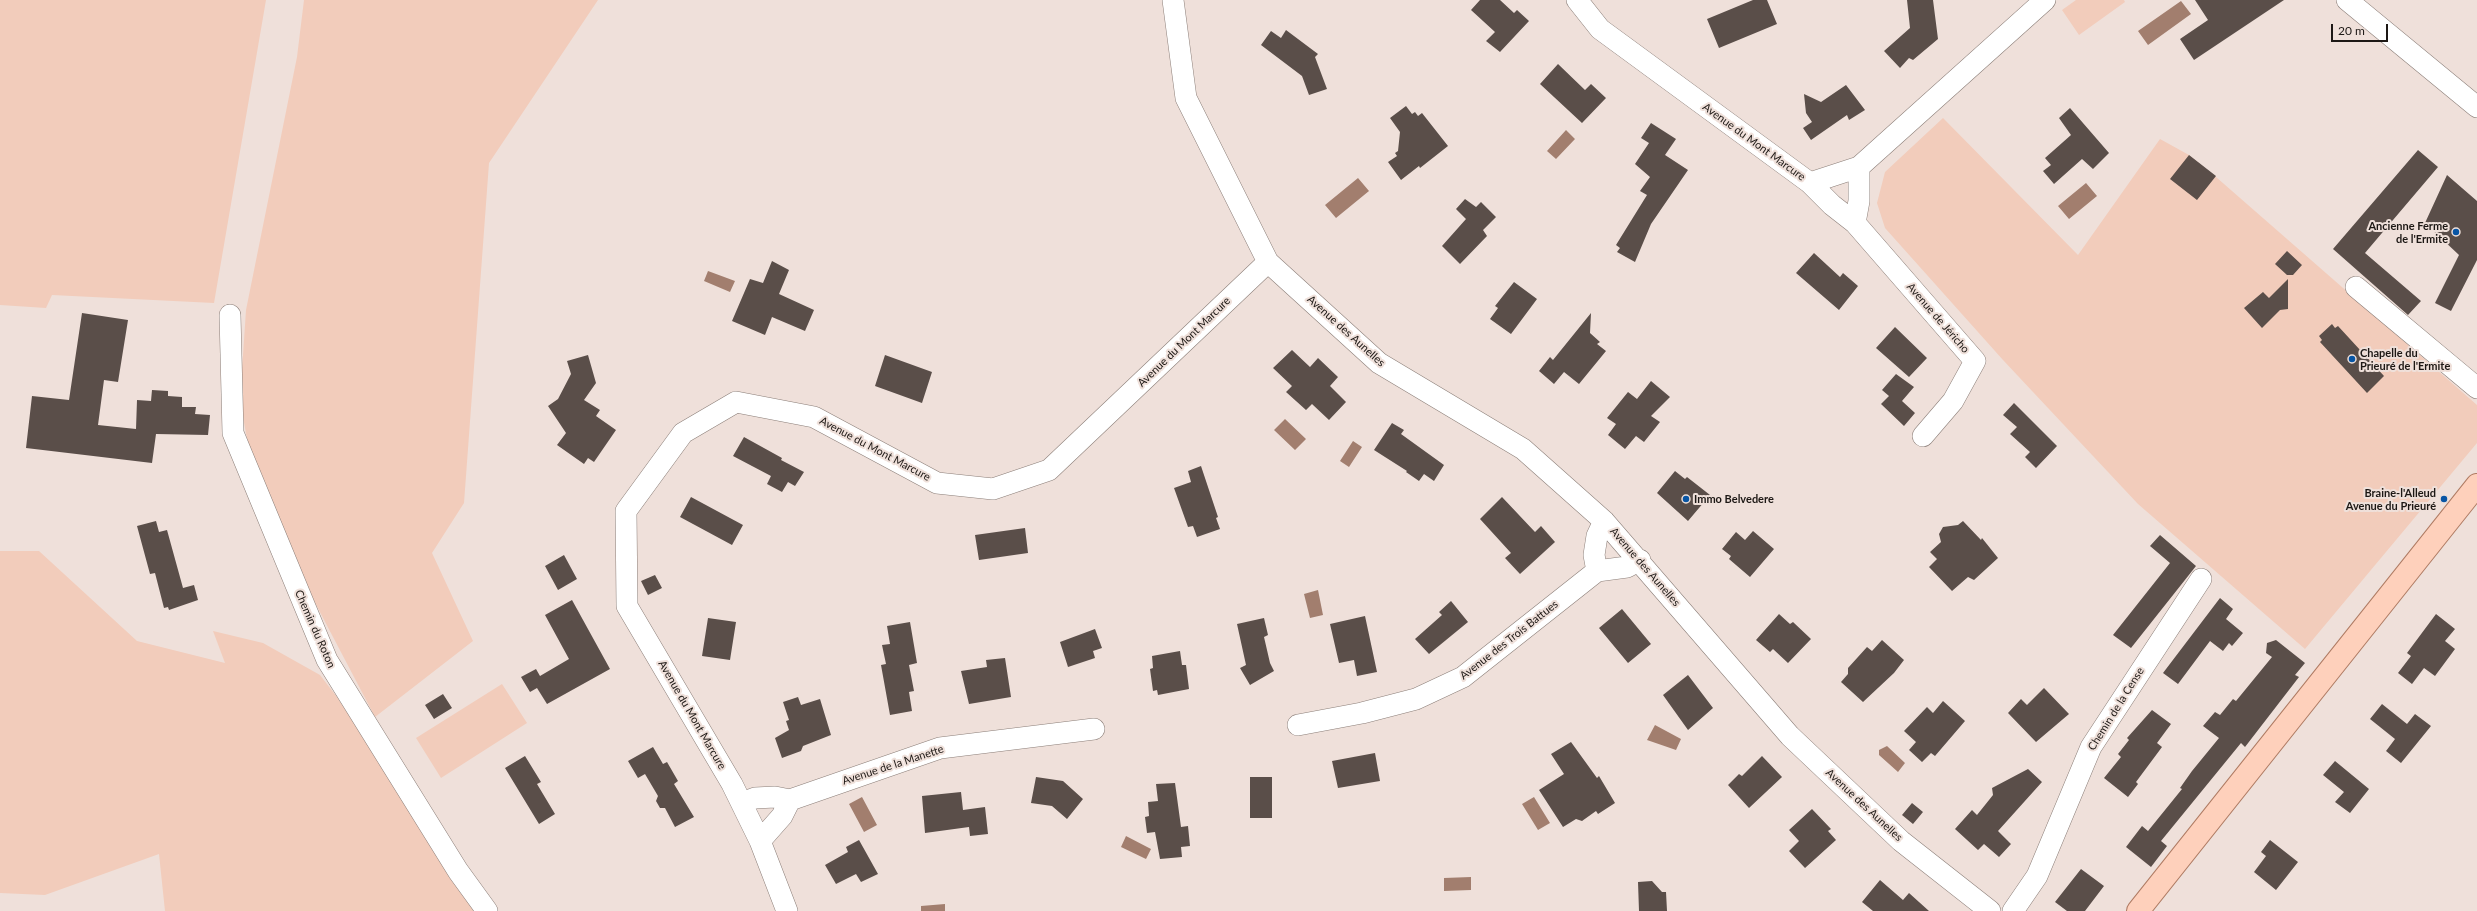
<!DOCTYPE html>
<html>
<head>
<meta charset="utf-8">
<style>
  body { margin:0 }
  #map { position:relative; width:2477px; height:911px; overflow:hidden; background:#efe0da; font-family:Lato,sans-serif }
  canvas { display:block }
  .scale { position:absolute; left:2331px; top:24px; width:57px; height:18px; box-sizing:border-box; border:2px solid #1d1815; border-top:0; padding-left:5px; font-size:12px; line-height:14px; white-space:nowrap; color:#1d1815; -webkit-text-stroke:3px #efe0da; paint-order:stroke }
</style>
</head>
<body>
<div id="map">
<canvas width="2477" height="911"></canvas>
<div class="scale">20 m</div>
</div>
<script>
const g = document.querySelector('canvas').getContext('2d');
g.lineJoin = 'round';
function fill(path, color) {
  g.fillStyle = color;
  g.fill(path, 'evenodd');
}
function poly(rows) {
  const path = new Path2D();
  for (const r of rows) {
    path.moveTo(r[0], r[1]);
    for (let i = 2; i < r.length; i += 2) path.lineTo(r[i], r[i + 1]);
  }
  return path;
}
function strokePath(path, color, width, dash) {
  g.strokeStyle = color;
  g.lineWidth = width;
  g.lineCap = dash ? 'butt' : 'round';
  g.setLineDash(dash || []);
  g.stroke(path);
}
function label(font, color, halo, rows, align = 'center') {
  g.font = font + ' Lato,sans-serif';
  g.lineWidth = 4;
  g.setLineDash([]);
  g.textBaseline = 'middle';
  g.strokeStyle = halo;
  g.fillStyle = color;
  for (const [text, x, y, turn = 0] of rows) {
    g.save();
    g.translate(x, y);
    g.rotate((+turn || 0) * Math.PI / 180);
    g.textAlign = isNaN(turn) ? turn : align;
    if (halo) g.strokeText(text, 0, 0);
    g.fillText(text, 0, 0);
    g.restore();
  }
}
fill(poly([
  [0,0,266,0,214,303,52,295,46,308,0,305],
  [304,0,598,0,489,163,464,503,432,553,473,641,375,717,290,555,248,444,240,401,246,310,297,57],
  [2076,0,2124,0,2125,2,2079,35,2062,10],
  [1943,118,2078,255,2160,139,2189,155,2216,177,2477,405,2477,443,2305,649,2138,504,2003,360,1885,228,1877,203,1885,172],
  [0,551,39,551,137,641,225,663,213,631,263,643,320,675,337,697,463,891,480,911,165,911,159,854,45,895,0,893],
  [502,684,527,723,441,778,416,738]
]), '#f2ccbb');
fill(poly([
  [2181,1,2191,14,2148,45,2138,31],
  [1566,130,1575,139,1556,159,1547,151],
  [1358,178,1369,191,1336,218,1325,205],
  [2086,183,2097,196,2069,219,2058,206],
  [708,271,735,281,730,292,704,281],
  [1285,419,1306,439,1295,450,1274,430],
  [1353,441,1362,447,1349,467,1340,461],
  [1318,590,1323,615,1310,618,1304,594],
  [1655,725,1681,739,1676,750,1647,740],
  [1887,746,1905,763,1898,772,1879,755,1879,750],
  [862,797,877,825,864,832,849,804],
  [1534,797,1550,823,1538,830,1522,804],
  [1126,836,1151,849,1146,859,1121,847],
  [1471,877,1471,890,1444,891,1444,878],
  [945,904,945,911,921,911,921,906]
]), '#a27e6e');
fill(poly([
  [1480,0,1500,0,1514,13,1517,10,1529,21,1500,52,1486,41,1495,32,1471,10],
  [1753,0,1767,0,1777,24,1719,48,1707,19],
  [1907,0,1933,0,1938,39,1913,60,1909,58,1900,68,1884,51,1910,28],
  [2195,0,2284,0,2194,60,2180,39,2208,20],
  [1286,30,1318,54,1315,57,1327,89,1309,95,1302,76,1261,45,1271,31,1281,38],
  [1558,64,1585,90,1591,84,1606,98,1582,123,1540,84],
  [1846,85,1865,110,1849,120,1847,115,1811,140,1803,128,1812,122,1806,113,1804,94,1821,102],
  [1406,106,1412,114,1415,112,1418,116,1422,113,1448,146,1420,168,1419,166,1401,180,1388,162,1397,156,1395,153,1398,151,1400,132,1390,118],
  [2070,108,2109,153,2093,169,2082,159,2054,184,2043,171,2051,165,2045,158,2071,135,2059,118],
  [1651,123,1676,139,1665,155,1688,170,1651,224,1635,262,1617,252,1620,248,1616,245,1647,195,1640,191,1650,177,1635,164,1649,143,1641,138],
  [2418,150,2438,167,2365,253,2421,301,2408,315,2333,249],
  [2189,155,2216,176,2197,200,2170,179],
  [2447,175,2477,201,2477,260,2451,311,2435,303,2459,255,2425,223],
  [1465,199,1476,207,1481,202,1496,217,1483,230,1487,236,1460,264,1442,246,1466,219,1456,209],
  [2287,251,2302,265,2293,275,2287,275,2275,264],
  [1814,253,1840,277,1843,273,1858,286,1839,310,1796,273],
  [772,261,789,270,779,294,814,310,805,331,772,317,765,335,732,321,750,279,763,283],
  [2288,279,2288,309,2280,310,2262,328,2244,308,2263,292,2269,298],
  [1514,282,1537,299,1511,334,1490,319,1498,308,1495,306],
  [82,313,128,320,118,382,104,380,98,425,136,429,137,400,151,401,152,390,168,391,168,396,182,397,182,407,196,407,195,414,210,415,208,435,156,434,152,463,26,448,32,396,69,400],
  [1591,313,1590,333,1600,342,1597,344,1606,351,1579,384,1564,372,1554,384,1539,371,1550,357,1553,360],
  [2332,324,2335,328,2338,326,2384,376,2367,393,2320,342,2322,340,2319,336],
  [1895,327,1927,358,1909,377,1876,348],
  [1292,350,1310,367,1318,358,1338,377,1330,386,1346,402,1329,420,1312,404,1306,410,1286,392,1292,386,1273,368],
  [588,355,596,383,584,400,600,410,596,416,616,430,594,462,588,458,584,464,557,445,566,433,548,406,558,399,571,374,567,361],
  [885,355,932,372,922,403,875,386],
  [1896,374,1914,387,1902,401,1915,413,1904,426,1881,404,1889,396,1882,390],
  [1651,381,1670,397,1651,416,1660,422,1644,442,1636,436,1625,449,1608,435,1616,424,1607,418,1628,392,1637,399],
  [2014,403,2057,446,2036,468,2025,457,2030,452,2010,434,2017,427,2003,415],
  [1392,423,1404,430,1401,434,1444,465,1434,481,1424,474,1419,481,1406,472,1407,471,1374,450],
  [744,437,782,458,781,460,804,472,795,486,788,482,782,492,767,484,771,476,733,456],
  [1201,466,1218,517,1216,518,1220,529,1197,537,1193,526,1188,527,1174,488,1191,482,1188,471],
  [1675,471,1685,479,1687,477,1710,495,1688,521,1657,493],
  [691,497,743,525,732,545,680,517],
  [1502,497,1535,532,1541,526,1555,542,1520,574,1505,558,1511,553,1480,519],
  [156,521,159,532,167,530,183,588,194,585,198,600,169,610,168,607,164,608,155,573,150,574,137,526],
  [1963,521,1981,540,1982,538,1998,558,1974,580,1968,577,1952,591,1929,567,1937,559,1930,552,1941,542,1939,534,1943,527,1958,525],
  [1025,528,1028,553,979,560,975,535],
  [1753,531,1774,549,1750,577,1729,559,1731,556,1722,549,1736,532,1745,540],
  [2160,535,2196,566,2131,648,2113,635,2170,563,2150,546],
  [564,555,577,579,558,590,545,566],
  [655,575,662,588,648,595,641,581],
  [2220,598,2233,609,2226,619,2243,633,2232,646,2229,643,2223,651,2210,641,2178,684,2163,673],
  [572,600,610,669,547,704,537,688,530,692,521,677,536,669,540,676,569,659,545,615],
  [1451,601,1468,622,1429,654,1415,639,1442,615,1439,612],
  [1622,609,1651,644,1628,663,1599,628],
  [1779,614,1790,624,1793,622,1811,639,1788,663,1773,649,1770,652,1756,640],
  [2436,614,2455,629,2445,641,2455,649,2435,676,2424,668,2412,684,2398,673,2411,656,2407,653],
  [1365,616,1377,672,1357,676,1354,660,1339,663,1330,624],
  [708,618,736,622,730,660,702,656],
  [1264,618,1268,635,1264,637,1270,663,1274,671,1250,685,1240,668,1246,665,1237,624],
  [910,622,917,663,909,665,914,691,909,692,912,711,890,715,881,665,886,664,882,645,890,644,887,626],
  [1095,629,1102,648,1093,651,1095,658,1068,667,1060,642],
  [1882,640,1904,660,1894,673,1863,702,1841,682,1848,674,1848,668,1867,647,1872,651],
  [2276,640,2305,663,2295,675,2299,677,2245,747,2241,743,2161,841,2167,846,2151,867,2126,847,2142,826,2148,831,2182,789,2180,788,2192,771,2219,738,2203,726,2215,712,2220,715,2233,699,2236,701,2272,657,2266,653,2267,643],
  [1180,651,1182,665,1186,665,1189,689,1158,695,1157,690,1153,691,1150,669,1153,668,1152,656],
  [1005,658,1011,697,969,704,961,671,987,667,986,660],
  [1688,675,1713,708,1688,730,1663,695],
  [2044,688,2069,714,2036,742,2008,713,2021,699,2027,705],
  [443,694,452,708,434,719,425,705],
  [798,697,801,705,820,699,831,735,803,746,801,751,782,758,775,738,789,730,786,721,789,720,783,702],
  [1943,701,1965,721,1935,756,1931,753,1922,762,1909,750,1916,742,1904,731,1927,707,1933,713],
  [2382,704,2407,724,2415,714,2431,726,2401,763,2386,751,2395,739,2370,719],
  [2152,710,2171,724,2157,743,2162,747,2136,782,2138,784,2128,797,2104,778,2121,757,2118,754,2129,740,2127,738],
  [1571,742,1597,778,1599,776,1615,803,1598,814,1596,811,1582,821,1576,819,1563,827,1539,790,1564,774,1551,754],
  [653,747,663,764,667,762,678,781,674,784,694,817,675,827,665,808,660,808,656,801,658,796,645,774,638,778,628,761],
  [1375,753,1380,781,1338,788,1332,761],
  [525,756,541,782,537,784,555,814,539,824,505,768],
  [1762,756,1782,777,1749,808,1728,785,1739,774,1742,776],
  [2335,761,2369,789,2350,813,2335,802,2344,792,2323,775],
  [2028,769,2042,782,1998,831,2011,844,1999,857,1984,844,1978,850,1955,829,1972,810,1977,815,1993,795,1992,788],
  [1036,777,1063,781,1083,799,1067,819,1052,806,1031,803],
  [1250,777,1272,777,1272,818,1250,818],
  [1175,783,1181,827,1188,826,1190,846,1181,847,1182,857,1160,859,1155,832,1147,833,1145,817,1149,816,1148,802,1158,801,1156,784],
  [961,792,963,810,985,807,988,834,970,836,969,827,925,833,922,796],
  [1912,803,1923,812,1913,824,1902,815],
  [1812,809,1831,829,1828,831,1836,840,1805,868,1789,851,1799,841,1789,830],
  [859,840,878,874,861,882,856,874,836,884,825,865,848,852,846,847],
  [2270,840,2298,862,2276,890,2254,872,2266,856,2261,852],
  [2081,869,2104,886,2085,911,2067,911,2055,902],
  [1880,880,1903,900,1909,893,1929,911,1873,911,1862,902],
  [1652,881,1662,892,1666,892,1667,911,1639,911,1638,882]
]), '#5a4e49');
const minor = poly([
  [1173,0,1186,98,1268,262,1379,363,1523,449,1604,521,1790,736,1901,841,1990,911],
  [1577,0,1600,29,1810,183,1832,205,1855,223,1859,201,1859,167],
  [2347,0,2477,107],
  [1810,183,1859,167,2045,0],
  [1855,223,1975,361,1953,401,1923,436],
  [2356,287,2477,388],
  [230,315,233,433,327,660,458,871,487,911],
  [1597,571,1594,555,1597,536,1604,521],
  [1298,725,1362,713,1416,699,1463,677,1597,571,1627,567,1640,560],
  [742,803,755,798,775,797,790,800,940,748,1094,729],
  [760,841,782,816,790,800],
  [787,911,760,841,732,784,627,606,626,511,683,433,736,402,814,417,937,483,993,489,1049,470,1268,262],
  [2013,911,2037,876,2091,747,2201,579]
]);
const major = poly([
  [2138,911,2477,485]
]);
strokePath(minor, '#8b7e78', 22);
strokePath(major, '#af7b63', 24);
strokePath(minor, '#fff', 21);
strokePath(major, '#fed0bb', 22);
for (const [x, y, r, color] of [
  [2456,232,4,"#0855a4"],
  [2352,359,4,"#0855a4"],
  [1686,499,4,"#0855a4"],
  [2444,499,4,"#0855a4"]
]) {
  const dot = new Path2D();
  dot.arc(x, y, r, 0, 2 * Math.PI);
  g.fillStyle = color;
  g.fill(dot);
  strokePath(dot, '#efe0da', 1.5);
}
label('11px', '#1d1815', '#efe0da', [
  ["Avenue du Mont Marcure",1754,142,36],
  ["Avenue de Jéricho",1938,318,49],
  ["Avenue des Aunelles",1346,331,42],
  ["Avenue du Mont Marcure",1184,342,-44],
  ["Avenue du Mont Marcure",875,449,28],
  ["Avenue des Aunelles",1645,567,49],
  ["Chemin du Roton",315,629,66],
  ["Avenue des Trois Battues",1509,640,-38],
  ["Chemin de la Cense",2116,709,-58],
  ["Avenue du Mont Marcure",692,715,60],
  ["Avenue de la Manette",893,765,-18],
  ["Avenue des Aunelles",1864,805,43]
]);
label('bold 11px', '#1d1815', '#efe0da', [
  ["Ancienne Ferme",2448,226],
  ["de l'Ermite",2448,239],
  ["Chapelle du",2360,353,"left"],
  ["Prieuré de l'Ermite",2360,366,"left"],
  ["Braine-l'Alleud",2436,493],
  ["Avenue du Prieuré",2436,506],
  ["Immo Belvedere",1694,499,"left"]
], 'right');
</script>
</body>
</html>
